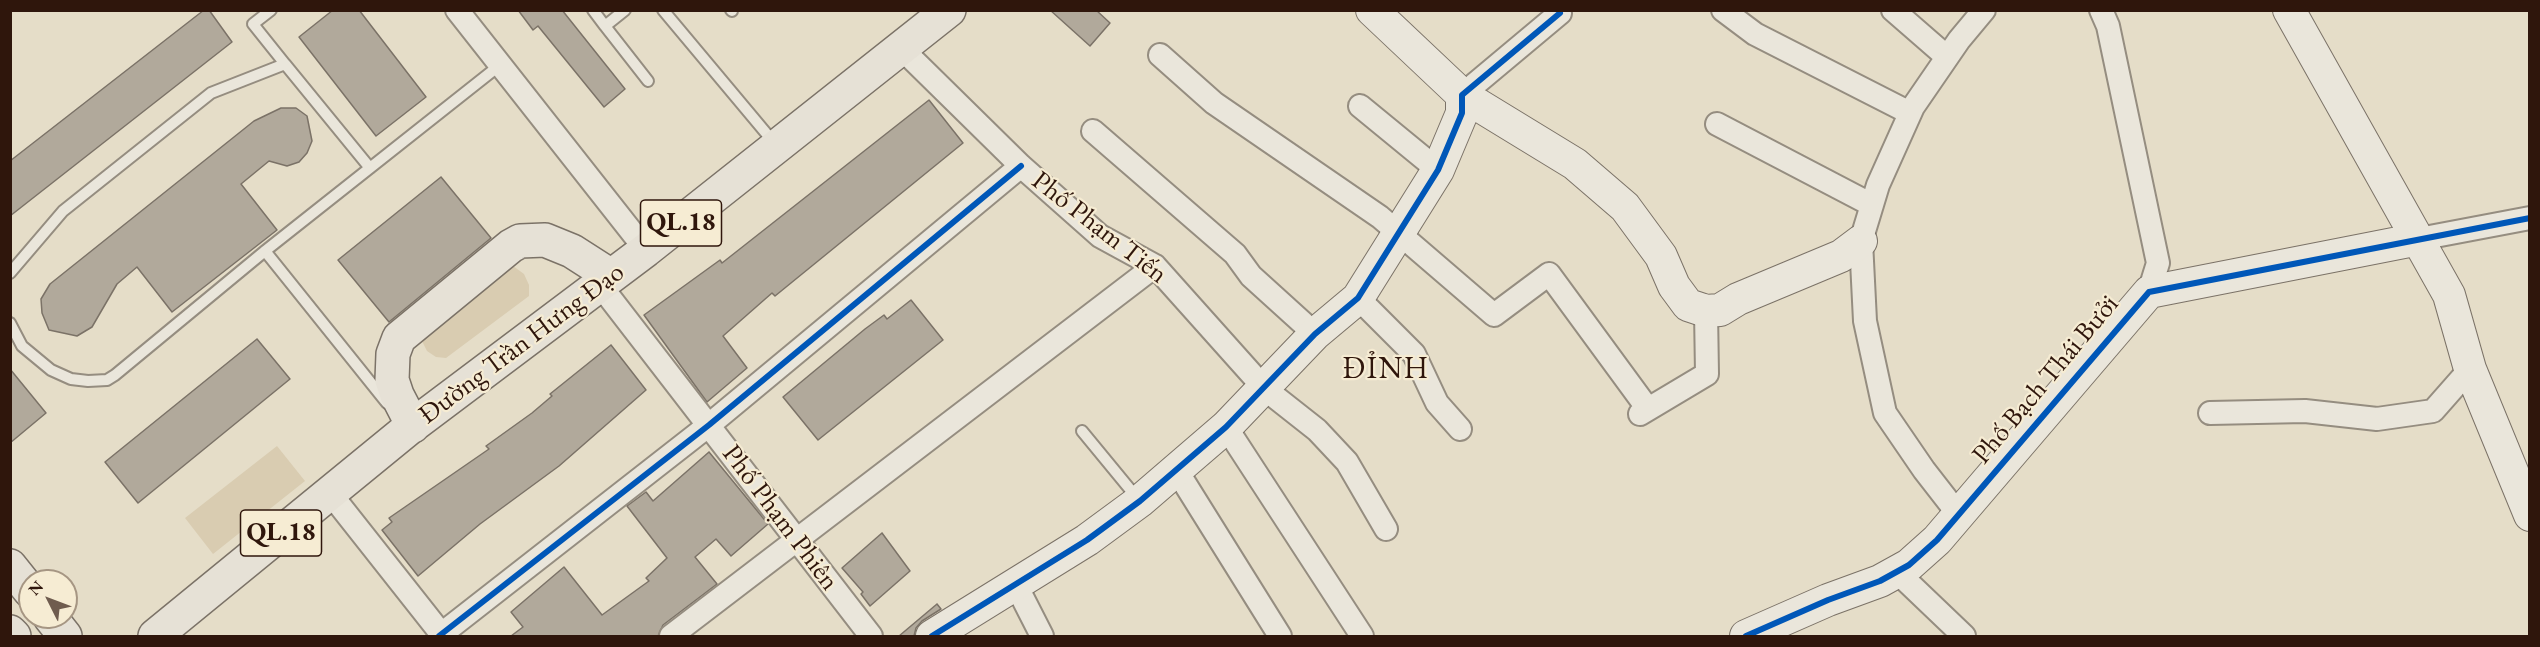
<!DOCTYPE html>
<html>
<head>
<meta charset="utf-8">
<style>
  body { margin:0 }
  #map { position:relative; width:2540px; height:647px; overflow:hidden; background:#e5ddc8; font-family:"EB Garamond",serif }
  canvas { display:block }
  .frame { position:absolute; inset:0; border:12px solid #2f160c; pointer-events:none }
  .north { position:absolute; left:18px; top:569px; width:60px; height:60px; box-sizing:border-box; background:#f6ecd3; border:2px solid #a69683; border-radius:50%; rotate:312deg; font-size:16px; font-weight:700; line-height:24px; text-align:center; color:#2f160c }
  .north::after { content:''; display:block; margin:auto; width:21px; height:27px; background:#6f5c4e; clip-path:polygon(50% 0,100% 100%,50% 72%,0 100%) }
</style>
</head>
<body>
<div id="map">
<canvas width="2540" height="647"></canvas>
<div class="frame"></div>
<div class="north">N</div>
</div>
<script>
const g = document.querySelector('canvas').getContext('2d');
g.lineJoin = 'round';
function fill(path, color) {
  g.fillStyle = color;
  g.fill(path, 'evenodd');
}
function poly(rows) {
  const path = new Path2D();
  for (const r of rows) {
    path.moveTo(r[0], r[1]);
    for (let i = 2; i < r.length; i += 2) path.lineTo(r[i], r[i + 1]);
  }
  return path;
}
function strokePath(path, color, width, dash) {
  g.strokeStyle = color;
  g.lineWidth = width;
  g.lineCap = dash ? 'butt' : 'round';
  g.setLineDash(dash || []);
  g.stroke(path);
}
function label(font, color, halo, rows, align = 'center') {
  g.font = font + ' "EB Garamond",serif';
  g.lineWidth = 4.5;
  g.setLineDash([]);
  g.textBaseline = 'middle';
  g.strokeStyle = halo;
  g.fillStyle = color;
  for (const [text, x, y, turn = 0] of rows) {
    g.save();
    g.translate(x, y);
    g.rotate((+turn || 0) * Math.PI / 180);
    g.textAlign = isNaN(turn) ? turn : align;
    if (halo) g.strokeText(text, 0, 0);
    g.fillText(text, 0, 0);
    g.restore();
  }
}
fill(poly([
  [509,263,524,274,529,285,529,296,446,358,436,357,427,351,421,339],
  [277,446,305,481,213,554,185,518]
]), '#d9ccb1');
const building = poly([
  [204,10,209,10,232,42,10,216,10,161,204,10],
  [333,10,359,10,426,97,376,136,299,37,333,10],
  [518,10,562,10,625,89,604,107,538,26,533,30,518,10],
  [1050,10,1096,10,1110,23,1090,46,1050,10],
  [929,100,963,143,775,296,772,293,723,336,747,368,707,402,644,315,720,260,722,263,929,100],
  [281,108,296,108,307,116,312,141,307,153,299,162,287,166,269,161,241,184,277,230,172,312,137,267,117,284,92,327,77,336,49,330,42,313,41,299,50,284,254,121,281,108],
  [441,177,491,238,389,322,338,260,441,177],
  [911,300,943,340,818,440,783,397,865,329,884,315,887,319,911,300],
  [257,339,290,379,138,503,105,462,257,339],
  [611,345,646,390,559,466,480,524,418,576,382,530,392,522,389,518,489,449,486,446,532,413,552,396,550,394,611,345],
  [10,369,46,413,10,443,10,369],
  [709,452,768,524,731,556,716,539,695,557,717,584,663,625,658,636,511,636,523,627,511,612,564,567,602,615,649,581,646,578,667,558,627,506,646,492,653,501,709,452],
  [882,533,910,571,870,606,861,594,863,592,842,568,882,533],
  [937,604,941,609,922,621,916,628,914,636,899,636,937,604]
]);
fill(building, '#b1a99b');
strokePath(building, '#7b7267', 1.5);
const lane = poly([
  [271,10,253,24,285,64],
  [593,10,605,26],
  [625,10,605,26,648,81],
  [663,10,776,145],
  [731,10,732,11],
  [265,251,387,403],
  [10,273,63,211,211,93,285,64,370,168],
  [10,323,22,346,51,370,71,379,88,381,107,380,115,375,265,251,500,65],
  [1082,431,1138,499]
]);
const street = poly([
  [457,10,646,250],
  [1723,10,1755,34,1910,113],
  [1893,10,1947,57],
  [2101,10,2108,26,2158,263,2149,292],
  [901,48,1021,166,1100,236,1155,266,1265,389,1317,430,1347,462,1386,529],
  [1160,55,1214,103,1380,217,1494,315,1549,274,1648,409],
  [1462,95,1560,13],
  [1360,106,1438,170],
  [1717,124,1872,205],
  [1093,131,1235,254,1251,276,1315,334],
  [2419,239,2530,218],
  [600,285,871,636],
  [1358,298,1414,354,1437,403,1460,429],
  [2210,413,2305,411,2377,419,2433,411,2470,369],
  [1640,414,1707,374,1706,311],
  [1226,427,1362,636],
  [1177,471,1280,636],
  [330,493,443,636],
  [1959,515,1924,470,1885,413,1865,321,1861,241,1878,185,1913,107,1959,40,1984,10],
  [1897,572,1964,636],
  [1016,585,1042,636],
  [439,636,709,425,1021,166],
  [671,636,1155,266]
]);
const secondary = poly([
  [1372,10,1462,95,1575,164,1625,207,1661,256,1674,286,1688,305,1706,311,1720,310,1738,299,1841,256,1861,241],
  [2289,10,2449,295,2470,369,2530,515],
  [932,636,1087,540,1140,501,1226,427,1315,334,1358,298,1438,170,1462,113,1462,95],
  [1746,636,1828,600,1880,581,1909,565,1937,540,2149,292,2419,239]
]);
const primary = poly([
  [10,566,30,591],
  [50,617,65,636],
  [10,632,14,636]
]);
const highway = poly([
  [413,426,397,395,392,380,393,354,399,338,511,246,520,241,545,240,572,251,611,276],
  [155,636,408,429,646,250,949,10]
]);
strokePath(lane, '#958d80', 14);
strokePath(street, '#958d80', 26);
strokePath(secondary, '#7b7267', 34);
strokePath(primary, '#7b7267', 36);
strokePath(highway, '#7b7267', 36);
strokePath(lane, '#eae6db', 10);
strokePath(street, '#eae6db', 22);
strokePath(secondary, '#eae6db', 32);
strokePath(primary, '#e6e1d6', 33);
strokePath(highway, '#e6e1d6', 33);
strokePath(poly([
  [439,636,709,425,1021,166],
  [932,636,1087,540,1140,501,1226,427,1315,334,1358,298,1438,170,1462,113,1462,95,1560,13],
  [1746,636,1828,600,1880,581,1909,565,1937,540,2149,292,2530,218]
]), '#0057b8', 6);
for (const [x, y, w] of [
  [681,223,81],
  [281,533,81]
]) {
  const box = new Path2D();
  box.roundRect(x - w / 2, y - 23, w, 46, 4.5);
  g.fillStyle = '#f6ecd3';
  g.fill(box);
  strokePath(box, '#2f160c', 1.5);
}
label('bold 26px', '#2f160c', null, [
  ["QL.18",681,223],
  ["QL.18",281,533]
]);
label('27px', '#2f160c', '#f6ecd3', [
  ["Phố Phạm Tiến",1099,228,38],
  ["Đường Trần Hưng Đạo",522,344,-37],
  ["Phố Bạch Thái Bưởi",2046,380,-50],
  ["Phố Phạm Phiên",780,518,53]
]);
g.letterSpacing = '1.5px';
label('30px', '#2f160c', '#f6ecd3', [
  ["ĐỈNH",1386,370]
]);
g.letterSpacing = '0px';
</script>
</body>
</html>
